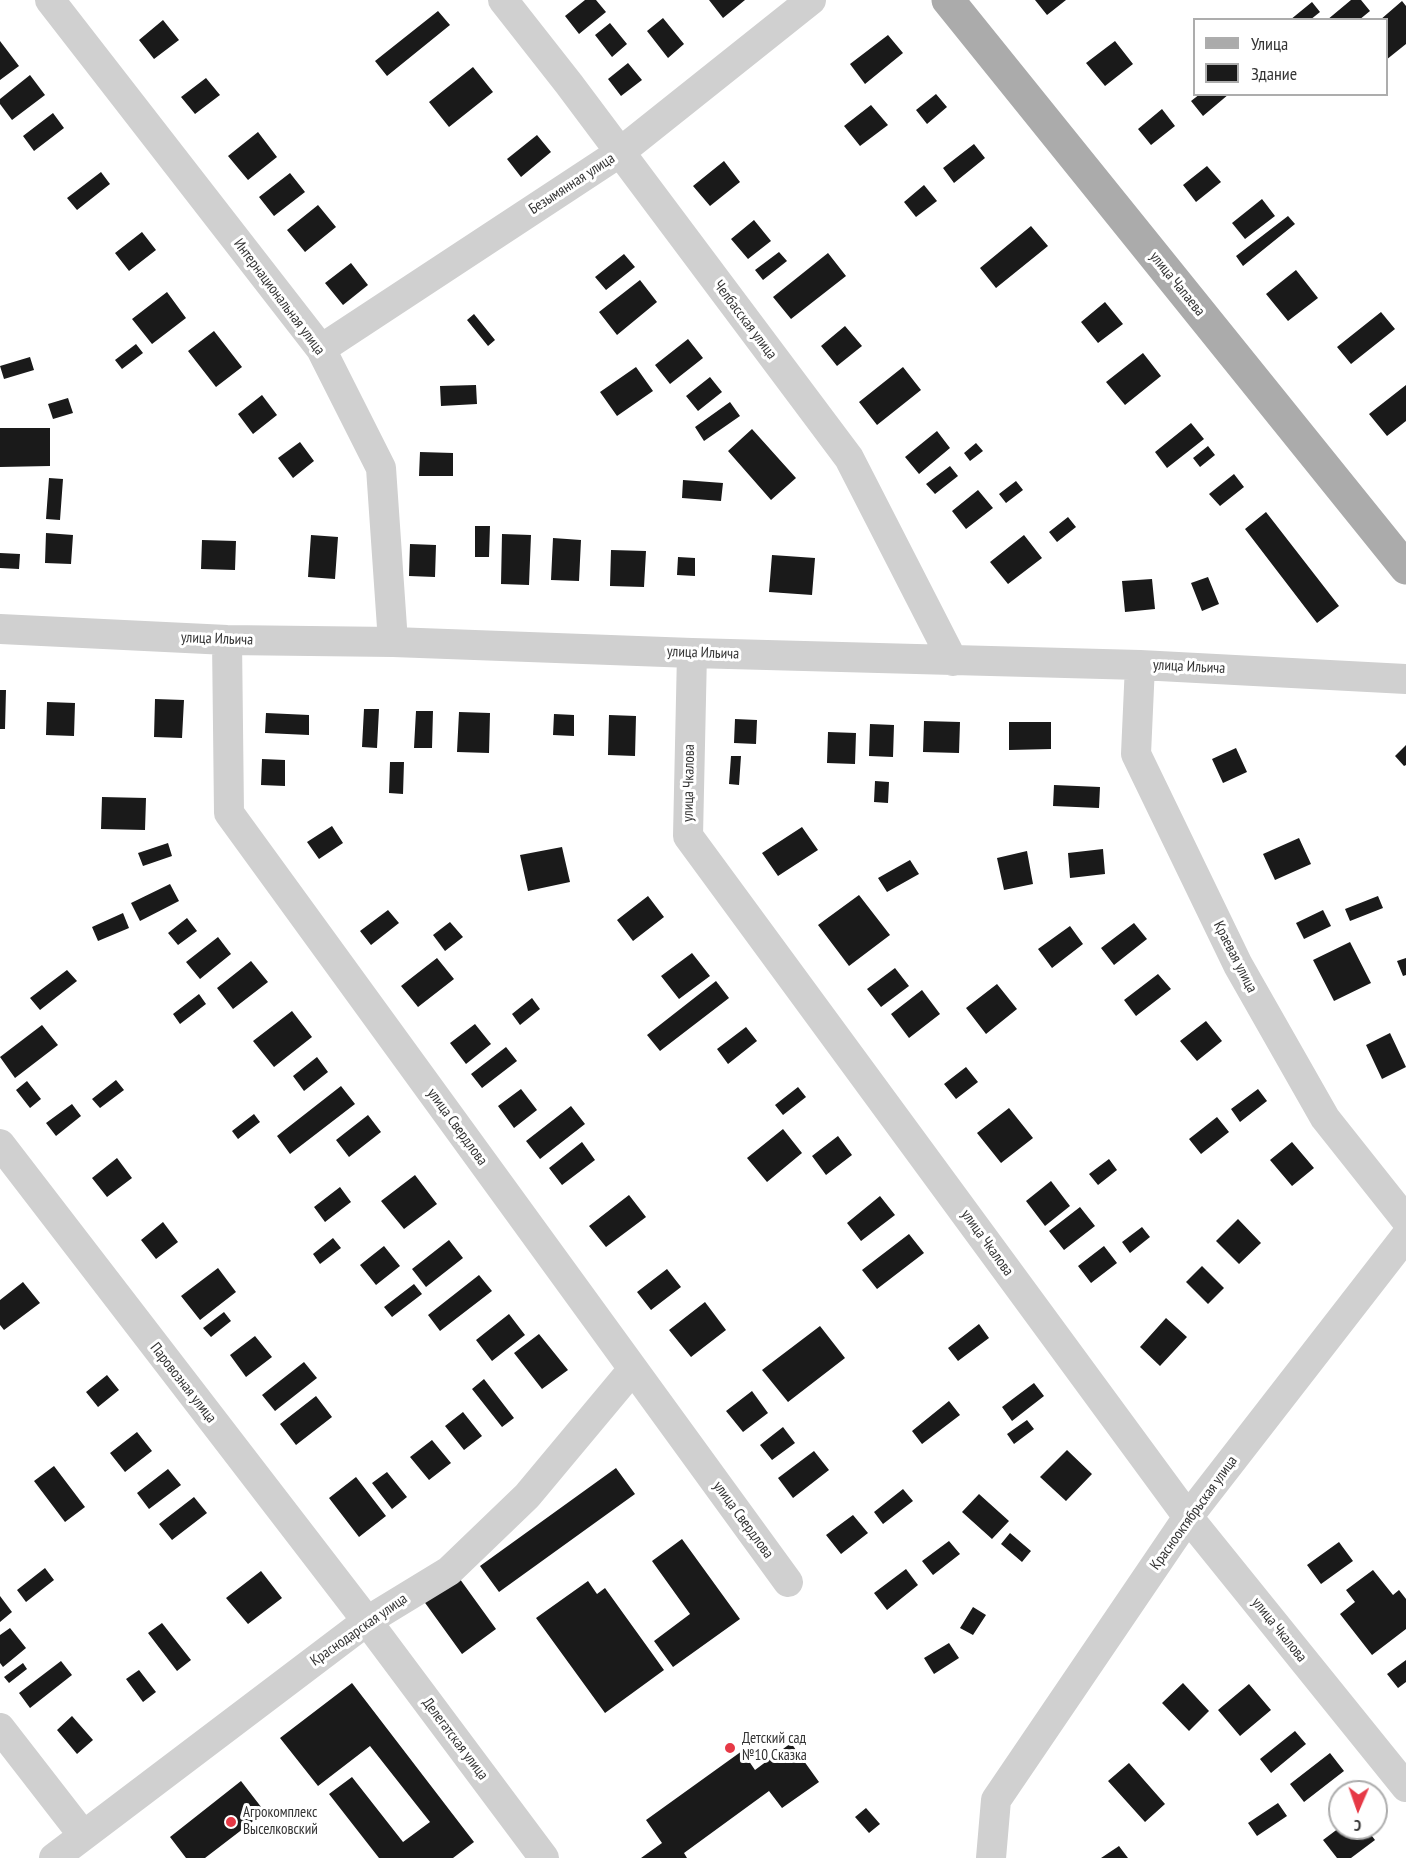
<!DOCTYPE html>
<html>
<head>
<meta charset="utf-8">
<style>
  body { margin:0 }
  #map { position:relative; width:1406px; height:1858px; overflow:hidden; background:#fff; font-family:"PT Sans Narrow",sans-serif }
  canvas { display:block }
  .legend { position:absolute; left:1193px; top:18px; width:195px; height:78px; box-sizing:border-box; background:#fff; border:2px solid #adadad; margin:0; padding:8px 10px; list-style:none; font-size:18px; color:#333 }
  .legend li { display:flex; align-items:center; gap:12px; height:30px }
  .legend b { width:30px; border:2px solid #adadad }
  .north { position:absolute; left:1328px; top:1780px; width:60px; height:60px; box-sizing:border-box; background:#fff; border:2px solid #adadad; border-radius:50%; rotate:182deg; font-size:16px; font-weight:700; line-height:24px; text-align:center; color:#333 }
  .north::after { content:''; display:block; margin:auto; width:21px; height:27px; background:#e63946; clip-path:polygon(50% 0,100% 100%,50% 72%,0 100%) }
</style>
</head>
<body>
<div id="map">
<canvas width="1406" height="1858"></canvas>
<ul class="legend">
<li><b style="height:8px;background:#ababab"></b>Улица</li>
<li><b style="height:16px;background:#1a1a1a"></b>Здание</li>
</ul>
<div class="north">С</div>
</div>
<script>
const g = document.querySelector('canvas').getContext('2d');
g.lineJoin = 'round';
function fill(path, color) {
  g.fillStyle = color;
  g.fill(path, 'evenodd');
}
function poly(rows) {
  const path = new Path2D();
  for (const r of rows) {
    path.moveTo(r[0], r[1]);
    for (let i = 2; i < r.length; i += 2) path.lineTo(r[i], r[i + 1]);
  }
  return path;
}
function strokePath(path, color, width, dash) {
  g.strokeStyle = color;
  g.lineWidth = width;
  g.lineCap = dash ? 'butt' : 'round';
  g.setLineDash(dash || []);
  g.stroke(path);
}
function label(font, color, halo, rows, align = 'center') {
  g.font = font + ' "PT Sans Narrow",sans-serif';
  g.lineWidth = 6;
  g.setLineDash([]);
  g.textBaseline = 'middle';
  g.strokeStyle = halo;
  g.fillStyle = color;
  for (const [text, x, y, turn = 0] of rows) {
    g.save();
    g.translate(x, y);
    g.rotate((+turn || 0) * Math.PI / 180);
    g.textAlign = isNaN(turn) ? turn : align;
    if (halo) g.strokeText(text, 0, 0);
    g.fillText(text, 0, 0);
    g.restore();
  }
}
fill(poly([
  [585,0,596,0,606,12,579,34,565,16],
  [709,0,745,0,723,18],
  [1035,0,1066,0,1047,15],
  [1351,0,1361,0,1370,11,1359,20,1327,20],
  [1402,1,1406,6,1406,44,1386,60,1386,20,1380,20],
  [1312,2,1320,12,1310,20,1290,20],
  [438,11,450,25,387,76,375,61],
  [663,18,684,44,668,58,647,31],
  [163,20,179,40,154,59,139,40],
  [610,23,627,44,612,57,595,35],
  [888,35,903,53,865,84,850,64],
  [0,41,19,66,0,80],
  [1115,41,1133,64,1105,86,1086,63],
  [628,63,642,80,621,96,608,79],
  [473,67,493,92,449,127,429,102],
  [30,75,45,95,12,120,0,104,0,99],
  [206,78,220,95,195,114,181,97],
  [936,94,947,107,927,124,916,110],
  [1200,94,1229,94,1203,116,1191,101],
  [871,105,888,125,860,146,844,126],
  [1162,109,1175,126,1151,145,1138,129],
  [53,113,64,128,34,151,23,136],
  [258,132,277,157,248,180,228,156],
  [537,135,551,152,521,177,507,159],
  [974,144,985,158,954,183,943,168],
  [724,161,740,182,710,206,693,186],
  [1207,166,1221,182,1196,202,1183,185],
  [101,172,110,184,77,210,67,198],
  [290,173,305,192,274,216,259,197],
  [924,185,937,201,916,217,904,202],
  [1262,199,1275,216,1245,239,1232,223],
  [318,205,336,227,305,252,287,230],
  [1288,216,1295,224,1243,266,1236,256],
  [754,220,771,241,748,259,731,239],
  [1031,226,1048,246,996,288,980,268],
  [142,232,156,250,129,271,115,253],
  [779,252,787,261,763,280,755,270],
  [828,253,846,276,791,319,773,297],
  [624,254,635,267,606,290,595,277],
  [351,263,368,285,343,305,325,283],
  [1296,270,1318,298,1288,321,1266,294],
  [640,280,657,302,617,335,599,312],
  [167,292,186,318,152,344,132,319],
  [1105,302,1123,324,1098,343,1081,322],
  [1381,312,1395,329,1351,364,1337,347],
  [474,314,495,340,488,346,467,320],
  [845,326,862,346,837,366,821,346],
  [214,331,242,367,216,387,188,351],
  [688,339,703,358,670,384,655,365],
  [136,344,143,353,122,369,115,360],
  [1143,353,1161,376,1125,405,1106,382],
  [30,357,34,370,4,379,0,366],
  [636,367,653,391,617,416,600,392],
  [903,367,921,390,877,425,859,402],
  [710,377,722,392,698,411,686,396],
  [476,385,477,404,441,406,440,386],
  [1406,385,1406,421,1387,436,1369,414],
  [262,395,277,415,253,434,238,414],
  [68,398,73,413,53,419,48,404],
  [730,402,740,416,704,441,695,427],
  [1191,423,1204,439,1167,468,1155,452],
  [0,428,50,428,50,466,0,467],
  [752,429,796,478,771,500,728,451],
  [937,431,950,448,919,474,905,457],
  [300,442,314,461,293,478,278,458],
  [976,443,983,451,970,461,964,453],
  [1208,446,1215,455,1200,467,1193,458],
  [420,452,453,453,453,476,419,476],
  [950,466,958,476,935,494,926,484],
  [1234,474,1244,487,1220,506,1209,494],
  [49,478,63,479,60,520,46,519],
  [683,480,723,483,721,501,682,498],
  [1016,481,1023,490,1006,503,999,494],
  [978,490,993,508,966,529,952,511],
  [1266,512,1339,606,1317,623,1245,529],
  [1068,517,1076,527,1057,542,1049,532],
  [475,526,490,526,489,557,475,557],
  [46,533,73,535,71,564,45,563],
  [502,534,531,535,529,585,501,584],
  [311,535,338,537,335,579,308,577],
  [1024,535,1042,558,1008,584,990,562],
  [553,538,581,540,579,581,551,580],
  [202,540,236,541,235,570,201,569],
  [410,544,436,545,435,577,409,576],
  [611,550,646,551,644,587,610,586],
  [0,553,20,554,19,569,0,568],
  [772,555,815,558,812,595,769,592],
  [678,557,695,558,695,576,677,575],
  [1208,577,1219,604,1202,611,1191,583],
  [1152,579,1155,609,1125,612,1122,581],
  [0,690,6,690,5,729,0,729],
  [155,699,184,700,182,738,154,737],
  [47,702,75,703,74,736,46,735],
  [364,709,379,709,377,748,362,747],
  [416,711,433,711,432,748,414,748],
  [459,712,490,713,489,753,457,752],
  [266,713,309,715,309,735,265,733],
  [554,714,574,715,574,736,553,735],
  [609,715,636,716,635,756,608,755],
  [735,719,757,720,756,744,734,743],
  [924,721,960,722,959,753,923,752],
  [1009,722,1051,722,1051,749,1009,750],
  [870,724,894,725,893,757,869,756],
  [828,732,856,733,855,764,827,763],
  [1406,745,1406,765,1404,766,1395,756],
  [1236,748,1247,772,1223,783,1212,759],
  [731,756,741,756,739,785,729,784],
  [262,759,285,760,285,786,261,785],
  [390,762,404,762,403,794,389,793],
  [875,781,889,782,888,803,874,802],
  [1054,785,1100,787,1099,808,1053,806],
  [102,797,146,798,145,830,101,829],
  [332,826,343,843,319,859,307,842],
  [802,827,818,850,778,876,762,853],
  [1299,838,1311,864,1275,880,1263,854],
  [168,843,172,856,143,866,138,853],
  [562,847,570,882,528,891,520,855],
  [1103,849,1105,874,1070,878,1068,853],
  [1027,851,1033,884,1004,890,997,858],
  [910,860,919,874,887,892,878,878],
  [170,884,179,901,140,921,131,903],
  [859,895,890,935,849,966,818,925],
  [648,896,664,917,633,941,617,920],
  [1378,896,1383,908,1350,921,1345,909],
  [388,910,399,923,371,945,360,931],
  [1323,910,1331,926,1304,939,1296,923],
  [123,913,129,928,98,941,92,927],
  [187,918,197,931,178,945,168,933],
  [450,922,463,937,445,951,433,935],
  [1134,923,1147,939,1114,965,1101,948],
  [1070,926,1083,944,1052,968,1038,949],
  [218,937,231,954,200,979,186,962],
  [1350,942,1371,983,1334,1001,1313,960],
  [692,953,710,976,679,999,661,976],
  [437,958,454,979,418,1007,401,986],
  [1406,958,1406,975,1403,976,1397,961],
  [251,961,268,982,233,1009,217,988],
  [895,968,909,986,881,1007,867,989],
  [67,970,77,981,40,1010,30,998],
  [1158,974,1171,989,1136,1016,1124,1000],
  [716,981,729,998,660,1051,647,1035],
  [997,984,1017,1009,986,1034,966,1008],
  [922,990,940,1014,909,1038,891,1014],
  [199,994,206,1004,180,1024,173,1014],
  [532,998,540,1009,520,1025,512,1014],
  [292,1011,312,1037,274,1067,253,1041],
  [1206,1021,1222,1041,1197,1061,1180,1041],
  [475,1024,491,1044,466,1064,450,1043],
  [42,1025,58,1045,15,1078,0,1057],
  [746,1027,757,1041,728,1064,717,1049],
  [1390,1033,1406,1067,1382,1079,1366,1045],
  [506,1047,517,1061,482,1088,471,1074],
  [317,1057,328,1072,304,1091,293,1076],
  [966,1067,978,1082,956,1099,944,1084],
  [116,1080,124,1090,100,1108,92,1099],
  [27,1081,41,1099,30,1108,16,1090],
  [341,1086,355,1104,290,1154,277,1136],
  [798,1087,806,1097,783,1115,775,1105],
  [521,1089,537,1110,514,1128,498,1106],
  [1258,1089,1267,1101,1240,1122,1231,1109],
  [72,1104,81,1116,56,1136,46,1123],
  [571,1106,585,1124,540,1159,526,1141],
  [1009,1108,1033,1138,1001,1163,977,1133],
  [254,1114,260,1122,238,1139,232,1131],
  [368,1115,381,1132,349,1157,336,1140],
  [1217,1117,1229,1132,1201,1154,1189,1139],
  [783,1129,802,1153,767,1182,747,1158],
  [838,1136,852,1155,826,1175,812,1156],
  [582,1142,595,1160,562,1185,549,1168],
  [1292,1142,1314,1168,1292,1186,1270,1160],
  [117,1158,132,1178,107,1197,92,1178],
  [1109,1159,1117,1170,1098,1185,1089,1174],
  [415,1175,437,1204,404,1229,381,1201],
  [1051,1181,1070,1206,1045,1226,1026,1201],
  [340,1187,351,1202,325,1222,314,1207],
  [629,1195,646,1217,606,1247,589,1226],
  [880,1196,895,1215,861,1241,847,1223],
  [1080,1207,1095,1226,1064,1250,1049,1231],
  [1238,1219,1261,1243,1239,1264,1216,1241],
  [163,1222,178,1242,156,1259,141,1240],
  [1142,1227,1150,1237,1130,1253,1122,1242],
  [909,1234,924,1253,877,1289,862,1270],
  [333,1238,341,1248,320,1264,313,1254],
  [449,1240,463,1258,426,1287,412,1269],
  [384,1246,400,1266,376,1285,360,1265],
  [1104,1246,1117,1263,1091,1283,1078,1266],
  [1202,1266,1224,1288,1208,1304,1186,1282],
  [218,1268,236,1292,200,1320,181,1296],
  [667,1269,681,1287,651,1310,637,1292],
  [479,1275,492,1291,440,1331,428,1315],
  [23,1282,40,1303,4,1330,0,1325,0,1300],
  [414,1284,422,1294,392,1317,384,1307],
  [705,1302,726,1330,691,1357,669,1330],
  [224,1312,231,1321,211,1337,203,1328],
  [509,1314,525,1335,492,1361,476,1340],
  [1166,1318,1187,1337,1160,1366,1140,1347],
  [979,1324,989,1338,958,1361,948,1348],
  [820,1326,845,1358,788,1402,762,1370],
  [539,1334,568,1370,542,1389,514,1353],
  [255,1336,272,1357,246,1377,230,1355],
  [304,1362,317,1378,275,1411,262,1395],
  [107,1375,119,1390,98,1407,86,1392],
  [484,1379,514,1418,502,1427,472,1389],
  [1034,1383,1044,1396,1012,1421,1002,1407],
  [752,1391,768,1413,743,1432,726,1411],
  [316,1396,332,1417,296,1445,280,1424],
  [949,1401,960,1415,922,1444,912,1431],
  [463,1412,482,1436,464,1450,445,1426],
  [1027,1420,1034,1429,1014,1444,1007,1434],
  [783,1427,795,1443,772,1460,760,1445],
  [137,1432,152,1451,125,1472,110,1453],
  [432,1440,451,1463,429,1480,410,1457],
  [1067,1450,1092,1474,1066,1501,1040,1477],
  [814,1451,829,1470,793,1498,778,1478],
  [54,1466,85,1507,65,1522,34,1481],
  [616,1468,635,1494,499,1592,480,1566],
  [168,1469,181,1485,149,1509,137,1493],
  [387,1472,407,1497,392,1509,372,1483],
  [356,1477,386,1516,359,1537,329,1498],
  [903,1489,913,1501,883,1524,874,1512],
  [979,1494,1009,1521,992,1539,962,1512],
  [194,1497,207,1513,172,1540,159,1524],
  [853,1515,868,1533,841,1554,826,1535],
  [1010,1533,1031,1551,1022,1562,1001,1544],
  [682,1539,740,1619,673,1667,654,1641,690,1614,652,1561],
  [949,1541,960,1554,933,1575,922,1561],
  [1339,1542,1353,1561,1321,1584,1307,1565],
  [45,1568,54,1580,26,1602,17,1590],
  [906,1569,918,1585,887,1610,874,1593],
  [1373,1570,1393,1595,1399,1590,1406,1599,1406,1629,1372,1655,1340,1614,1355,1602,1346,1590],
  [261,1571,282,1598,248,1624,226,1598],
  [457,1575,496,1629,462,1654,423,1600],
  [588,1581,597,1594,605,1588,664,1670,605,1713,536,1618],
  [0,1596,12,1612,0,1622],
  [973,1607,986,1615,973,1635,960,1628],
  [162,1623,191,1660,177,1671,148,1633],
  [10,1628,26,1648,3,1667,0,1663,0,1635],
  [949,1643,959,1658,934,1674,924,1658],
  [1406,1660,1406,1682,1398,1688,1387,1674],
  [61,1661,72,1675,30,1708,19,1693],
  [23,1663,27,1669,9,1683,4,1677],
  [139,1670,156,1692,143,1702,126,1679],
  [352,1683,474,1842,453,1858,379,1858,329,1794,352,1777,403,1842,430,1822,370,1746,318,1786,280,1738],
  [1183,1683,1209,1711,1189,1731,1162,1703],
  [1249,1684,1271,1710,1240,1736,1218,1710],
  [72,1716,93,1740,77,1754,57,1730],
  [1295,1731,1306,1744,1271,1773,1260,1759],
  [791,1743,819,1782,782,1808,769,1791,684,1853,687,1858,641,1858,662,1843,646,1820,742,1751,755,1770],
  [1330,1753,1344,1771,1304,1802,1290,1784],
  [1129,1763,1165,1804,1145,1822,1108,1781],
  [241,1781,265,1812,205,1858,186,1858,170,1837],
  [1278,1803,1287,1816,1257,1836,1248,1823],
  [866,1808,880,1824,869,1833,855,1817],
  [1339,1828,1366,1828,1375,1840,1351,1858,1337,1858,1323,1840],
  [1119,1846,1128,1858,1101,1858]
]), '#1a1a1a');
strokePath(poly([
  [50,0,321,349,381,468,393,642],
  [503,0,569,84,849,458,953,661],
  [321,349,619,153,811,0],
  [0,629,227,640,393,642,692,653,1140,665,1406,679],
  [227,640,229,813,788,1582],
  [692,653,688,836,1188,1517,1406,1787],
  [1140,665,1136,754,1238,965,1325,1118,1406,1220],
  [0,1144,367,1621,544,1858],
  [0,1728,83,1835],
  [54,1858,367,1621,449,1571,527,1496,633,1369],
  [991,1858,996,1800,1188,1517,1406,1236]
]), '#d0d0d0', 30);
strokePath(poly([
  [948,0,1406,568]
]), '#ababab', 33);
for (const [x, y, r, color] of [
  [730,1748,6,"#e63946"],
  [231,1822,6,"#e63946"]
]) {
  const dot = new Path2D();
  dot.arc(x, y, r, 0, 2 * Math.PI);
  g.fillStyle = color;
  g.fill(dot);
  strokePath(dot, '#fff', 2);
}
label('15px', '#333', '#fff', [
  ["Безымянная улица",572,184,-33],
  ["улица Чапаева",1177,284,51],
  ["Интернациональная улица",279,297,53],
  ["Челбасская улица",745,320,53],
  ["улица Ильича",217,639,2],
  ["улица Ильича",703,653,2],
  ["улица Ильича",1189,667,3],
  ["улица Чкалова",689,783,-89],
  ["Краевая улица",1235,957,63],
  ["улица Свердлова",457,1127,54],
  ["улица Чкалова",987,1243,54],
  ["Паровозная улица",183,1383,52],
  ["Краснооктябрьская улица",1194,1513,-54],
  ["улица Свердлова",743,1520,54],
  ["Краснодарская улица",359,1630,-35],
  ["улица Чкалова",1279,1630,51],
  ["Делегатская улица",455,1739,53]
]);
label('15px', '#333', '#fff', [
  ["Детский сад",742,1739],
  ["№10 Сказка",742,1756],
  ["Агрокомплекс",243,1813],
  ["Выселковский",243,1830]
], 'left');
</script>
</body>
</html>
